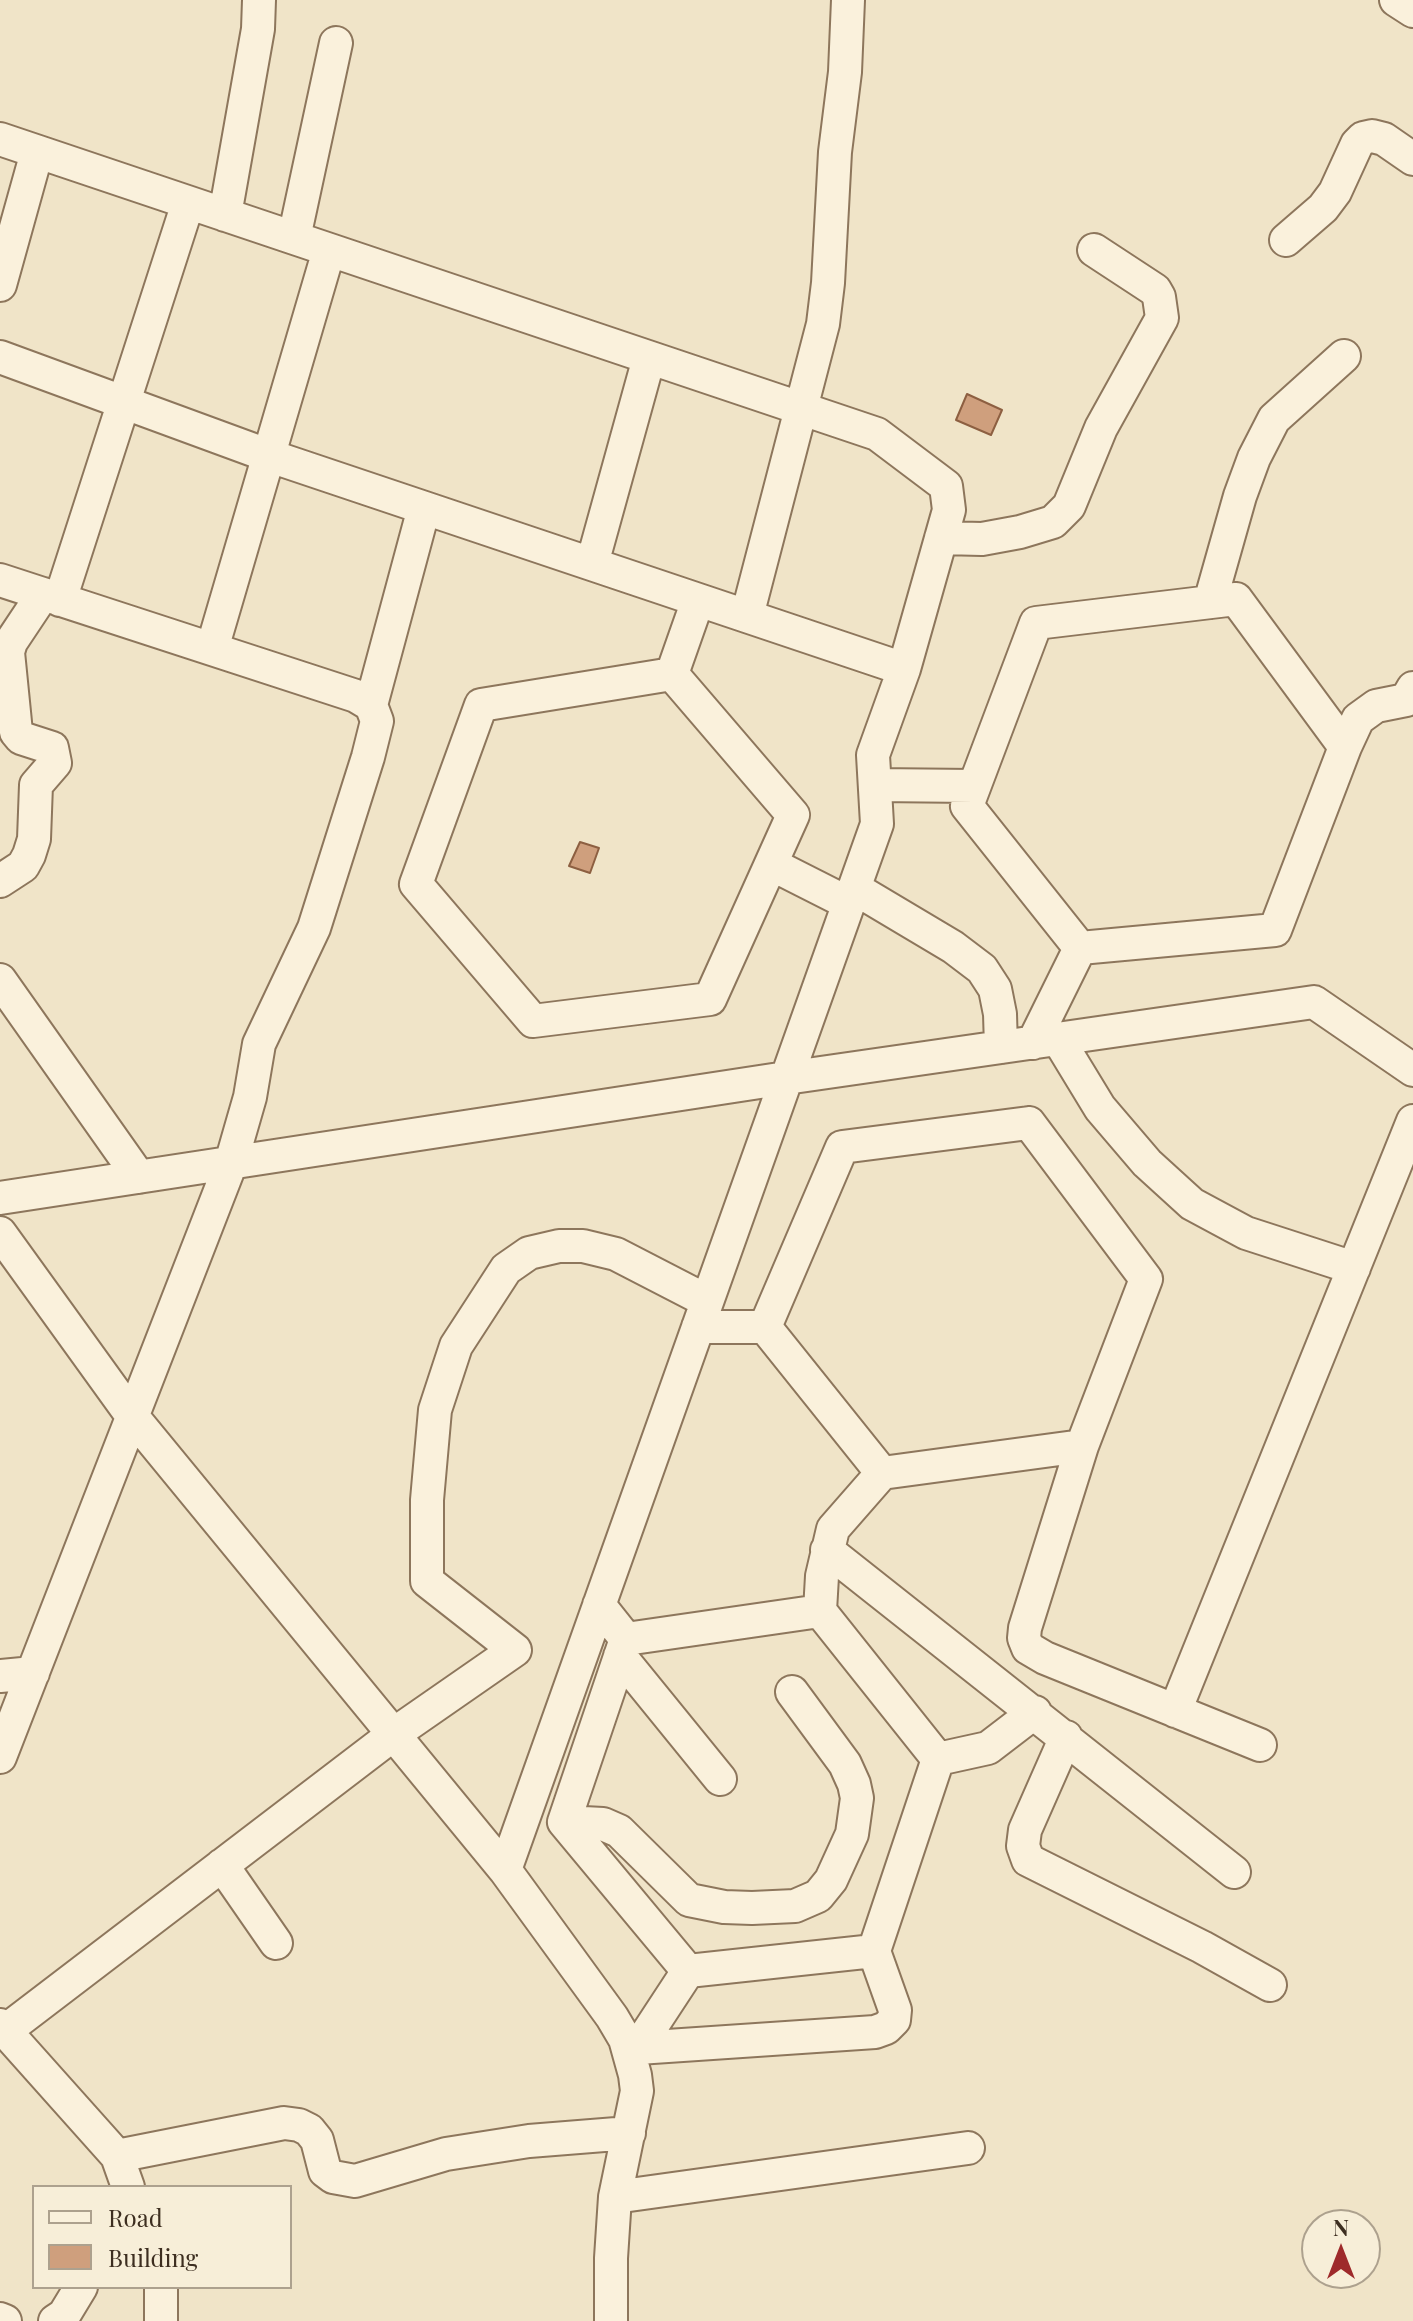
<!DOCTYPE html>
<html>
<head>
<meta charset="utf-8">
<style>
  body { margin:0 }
  #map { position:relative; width:1413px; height:2321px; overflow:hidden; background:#f0e4c8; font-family:"Playfair Display",serif }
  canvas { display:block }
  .legend { position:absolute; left:32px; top:2185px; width:260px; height:104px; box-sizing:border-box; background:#f7eed8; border:2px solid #ada18e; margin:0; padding:10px 14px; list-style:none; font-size:24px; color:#3d2e20 }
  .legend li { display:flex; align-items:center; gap:16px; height:40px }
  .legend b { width:40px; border:2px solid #ada18e }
  .north { position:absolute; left:1301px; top:2209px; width:80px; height:80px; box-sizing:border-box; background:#f7eed8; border:2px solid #ada18e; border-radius:50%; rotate:0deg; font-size:22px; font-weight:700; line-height:32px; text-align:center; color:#3d2e20 }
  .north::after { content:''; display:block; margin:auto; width:28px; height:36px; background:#9e2a2b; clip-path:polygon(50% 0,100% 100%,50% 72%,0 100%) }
</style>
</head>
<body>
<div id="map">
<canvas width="1413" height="2321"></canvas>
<ul class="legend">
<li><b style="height:10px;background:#faf1dc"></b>Road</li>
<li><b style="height:22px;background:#cf9f7d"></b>Building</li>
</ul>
<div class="north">N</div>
</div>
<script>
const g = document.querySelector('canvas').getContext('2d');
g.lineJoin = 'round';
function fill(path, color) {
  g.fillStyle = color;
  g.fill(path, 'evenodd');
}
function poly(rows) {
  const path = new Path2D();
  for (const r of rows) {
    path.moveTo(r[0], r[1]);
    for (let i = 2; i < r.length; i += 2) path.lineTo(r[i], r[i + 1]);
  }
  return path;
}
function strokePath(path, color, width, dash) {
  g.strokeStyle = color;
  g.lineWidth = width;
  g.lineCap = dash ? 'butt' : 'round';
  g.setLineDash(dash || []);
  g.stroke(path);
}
const building = poly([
  [967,394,1002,410,991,435,956,420,967,394],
  [580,842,599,848,590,873,569,866,580,842]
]);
fill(building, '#cf9f7d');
strokePath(building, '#8d5f41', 2);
const minor = poly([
  [1396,0,1413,11],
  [0,139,877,434,946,486,949,510,904,669,873,755,877,824,505,1870],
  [225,215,258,29,259,0],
  [294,238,336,43],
  [1286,240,1323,208,1335,192,1357,144,1363,138,1372,136,1384,139,1413,159],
  [0,285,37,152],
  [0,357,267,455,904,669],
  [941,538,982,539,1020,532,1053,522,1069,506,1101,428,1162,318,1159,297,1155,290,1094,250],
  [592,564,649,358],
  [0,580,356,696,371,705,377,721,368,757,314,928,259,1044,250,1097,231,1163,0,1757],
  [1236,599,1345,747,1275,930,1080,948,967,806,1036,623,1236,599],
  [60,600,188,203],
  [1210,602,1240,496,1254,458,1274,419,1344,356],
  [747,616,823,324,828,283,835,152,845,72,848,0],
  [212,649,329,250],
  [672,674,793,815,710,999,533,1021,416,884,481,705,672,674],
  [672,674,698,600],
  [371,705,424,508],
  [1345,747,1358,719,1376,706,1406,700,1413,688],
  [875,785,974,786],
  [771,864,848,903],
  [0,881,23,866,29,855,34,839,36,785,55,763,52,748,21,738,16,732,8,652,11,642,43,594],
  [854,888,953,947,982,969,995,989,1000,1014,1001,1047],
  [0,980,139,1177],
  [1058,1039,1100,1108,1147,1163,1192,1204,1246,1233,1354,1268],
  [1033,1043,1080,948],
  [1029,1123,1146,1279,1082,1446,882,1473,765,1327,842,1147,1029,1123],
  [0,1198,786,1078,1314,1002,1413,1070],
  [0,1233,132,1416,505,1870,612,2017,625,2039,635,2075,637,2091,615,2197,611,2258,611,2321],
  [698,1327,765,1327],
  [1082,1446,1025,1628,1024,1638,1028,1648,1045,1658,1260,1745],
  [827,1550,1234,1872],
  [599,1605,626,1639,564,1822,688,1971,874,1951,938,1759,820,1611,626,1639],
  [820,1611,822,1576,833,1529,882,1473],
  [620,1656,720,1779],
  [0,1676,33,1673],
  [1175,1711,1413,1121],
  [1066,1737,1025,1830,1023,1846,1028,1860,1202,1947,1270,1985],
  [938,1759,988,1748,1035,1712],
  [564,1822,603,1824,619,1831,689,1900,724,1907,752,1908,795,1906,818,1896,831,1880,852,1834,857,1798,854,1784,845,1764,792,1692],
  [222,1865,276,1943],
  [0,2025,117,2156,128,2187],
  [5,2031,394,1734,515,1650,427,1581,427,1500,435,1410,456,1346,506,1269,529,1253,559,1246,583,1246,616,1254,707,1301],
  [638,2048,875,2032,886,2028,894,2020,895,2010,874,1951],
  [631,2058,688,1971],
  [117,2156,284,2123,299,2125,309,2130,317,2140,325,2171,333,2177,355,2181,446,2154,529,2141,629,2133],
  [615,2197,968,2148],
  [161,2287,161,2321],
  [0,2319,5,2321],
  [55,2321,64,2315,81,2287]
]);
strokePath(minor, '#8d765c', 36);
strokePath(minor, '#faf1dc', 32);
</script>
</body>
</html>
